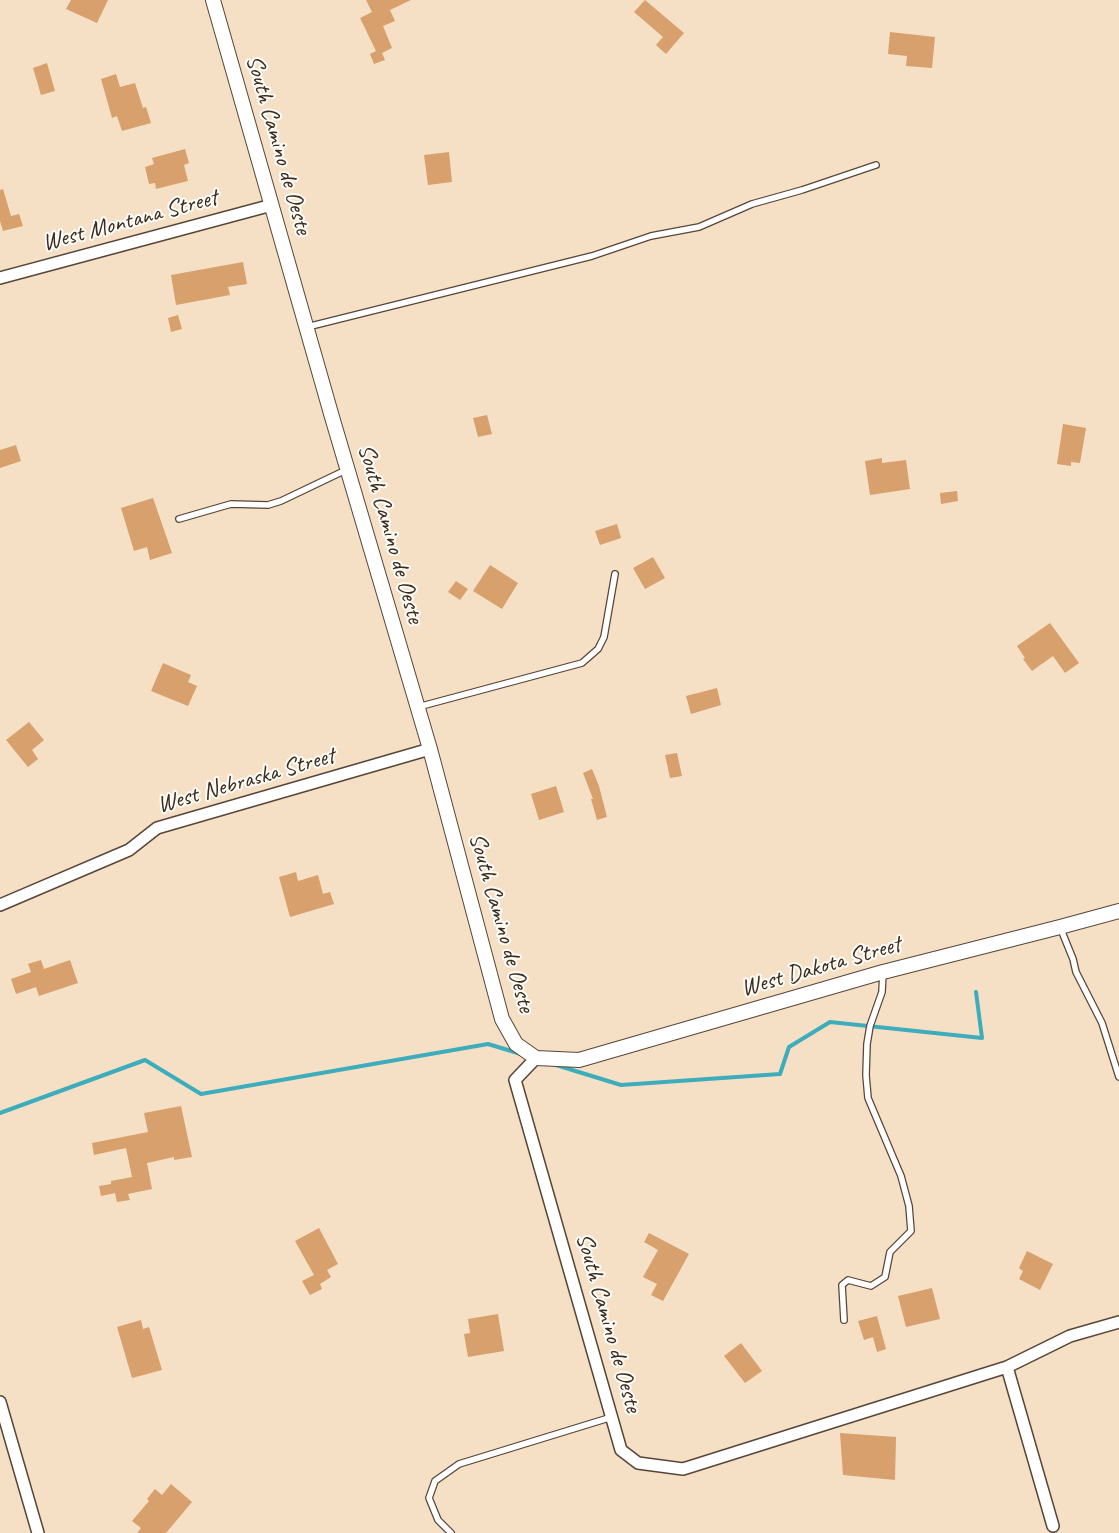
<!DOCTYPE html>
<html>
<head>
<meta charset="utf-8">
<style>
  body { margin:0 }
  canvas { display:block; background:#f5e0c5 }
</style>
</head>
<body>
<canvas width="1119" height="1533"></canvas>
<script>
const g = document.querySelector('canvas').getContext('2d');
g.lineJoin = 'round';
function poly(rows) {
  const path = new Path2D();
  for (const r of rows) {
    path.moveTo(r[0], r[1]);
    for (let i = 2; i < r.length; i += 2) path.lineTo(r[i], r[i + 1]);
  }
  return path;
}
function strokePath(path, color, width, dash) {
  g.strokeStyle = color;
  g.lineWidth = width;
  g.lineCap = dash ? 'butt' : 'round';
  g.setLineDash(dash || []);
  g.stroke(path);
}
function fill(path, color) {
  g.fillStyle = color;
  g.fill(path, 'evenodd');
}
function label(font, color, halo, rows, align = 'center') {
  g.font = font + ' Caveat,sans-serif';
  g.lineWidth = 4;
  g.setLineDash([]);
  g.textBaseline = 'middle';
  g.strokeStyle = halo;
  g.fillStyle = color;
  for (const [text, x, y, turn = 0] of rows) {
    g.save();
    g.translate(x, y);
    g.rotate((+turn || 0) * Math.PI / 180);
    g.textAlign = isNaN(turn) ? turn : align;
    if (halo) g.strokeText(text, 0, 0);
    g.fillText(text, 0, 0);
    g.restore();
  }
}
strokePath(poly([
  [556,1065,621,1085,780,1074,789,1047,830,1022,982,1038,976,992],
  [0,1113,145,1060,201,1094,488,1044,521,1054]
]), '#3eadbb', 4);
fill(poly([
  [71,0,108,0,97,23,66,9],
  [366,0,411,0,390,10,395,21,383,26,392,48,382,53,385,60,374,64,370,54,376,51,360,18,372,12],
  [645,0,684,33,666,54,656,45,663,37,634,12],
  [890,32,935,37,932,68,906,66,907,56,888,54],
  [47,63,55,91,41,95,33,68],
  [116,74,120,87,135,83,143,108,146,107,151,123,122,131,117,116,112,118,101,79],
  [185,149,189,163,184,165,188,181,156,189,155,183,149,184,145,167,154,164,152,158],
  [449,152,452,182,428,185,424,155],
  [3,189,11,216,19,214,23,226,3,231,0,221,0,190],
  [243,262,247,284,228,287,230,295,176,305,171,275],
  [178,315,182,329,171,332,168,318],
  [487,415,492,434,478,437,473,418],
  [1063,424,1086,428,1080,463,1071,462,1071,466,1057,464],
  [16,445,21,461,0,468,0,450],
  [882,458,882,463,906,460,910,489,870,495,865,461],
  [957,491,958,501,941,504,940,493],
  [153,498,172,553,150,560,147,547,134,551,121,508],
  [617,524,621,538,600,545,595,531],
  [653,557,665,578,645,589,633,568],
  [490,565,518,583,502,609,473,591],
  [456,581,468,589,460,600,448,592],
  [1050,623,1079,663,1065,673,1053,656,1032,671,1023,659,1025,658,1017,646],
  [163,663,191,675,188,682,197,686,188,706,151,691],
  [717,688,721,705,691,714,686,696],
  [29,722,44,740,32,750,38,759,28,767,6,740],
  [677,753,682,776,670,778,665,755],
  [592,769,599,786,607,817,597,820,591,799,593,799,583,773],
  [556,786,564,812,539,820,531,794],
  [296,872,298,881,318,875,323,894,330,892,334,904,290,917,279,877],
  [41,960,44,969,70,960,78,983,39,996,36,987,16,994,11,979,31,972,28,964],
  [181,1106,192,1157,174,1160,174,1157,147,1163,152,1189,128,1194,130,1200,117,1202,115,1193,101,1196,99,1186,111,1184,111,1181,132,1177,126,1148,94,1155,92,1143,148,1132,144,1113],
  [319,1228,338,1264,327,1270,331,1277,320,1284,322,1289,310,1295,302,1281,314,1275,295,1241],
  [649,1233,689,1254,663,1301,651,1295,657,1284,643,1277,658,1250,644,1242],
  [1027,1251,1053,1264,1040,1290,1019,1279,1023,1271,1019,1268],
  [932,1288,940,1319,906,1327,898,1296],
  [498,1314,504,1351,468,1357,464,1334,470,1333,468,1319],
  [877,1316,886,1349,877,1352,873,1337,864,1340,858,1321],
  [141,1320,143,1329,149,1327,162,1370,132,1378,117,1327],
  [741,1343,762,1371,745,1383,724,1356],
  [840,1433,896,1437,895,1480,843,1475],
  [171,1484,192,1502,166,1533,137,1533,141,1528,132,1521,149,1501,147,1499,155,1489,162,1495]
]), '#d7a06d');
const service = poly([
  [307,327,592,256,651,236,699,227,752,204,802,190,876,165],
  [179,519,231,504,268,505,281,501,348,469],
  [418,707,582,663,598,649,604,637,615,574],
  [1060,927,1073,959,1076,972,1102,1023,1119,1077],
  [844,1320,842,1285,848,1280,871,1286,885,1277,890,1252,911,1231,909,1206,901,1176,868,1098,866,1075,867,1044,870,1026,882,992,883,972],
  [451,1533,438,1520,429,1498,435,1481,459,1464,612,1417]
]);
const minor = poly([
  [0,278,272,205],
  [0,905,129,850,157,828,430,749],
  [536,1058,515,1080,621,1450,638,1463,683,1469,1007,1367],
  [0,1402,38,1533],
  [1053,1526,1007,1367,1070,1336,1119,1322]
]);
const tertiary = poly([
  [213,0,332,417,430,749,502,1019,516,1044,536,1058,579,1060,883,972,1060,927,1119,911]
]);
strokePath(service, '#574537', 8);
strokePath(minor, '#574537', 14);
strokePath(tertiary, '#574537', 16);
strokePath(service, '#fff', 5.5);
strokePath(minor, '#fff', 11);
strokePath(tertiary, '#fff', 14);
label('24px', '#3b2a1e', '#fdfcf7', [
  ["South Camino de Oeste",278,145,74],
  ["West Montana Street",130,221,-15],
  ["South Camino de Oeste",390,534,74],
  ["West Nebraska Street",246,781,-16],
  ["South Camino de Oeste",501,923,74],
  ["West Dakota Street",821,967,-16],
  ["South Camino de Oeste",608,1323,74]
]);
</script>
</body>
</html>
